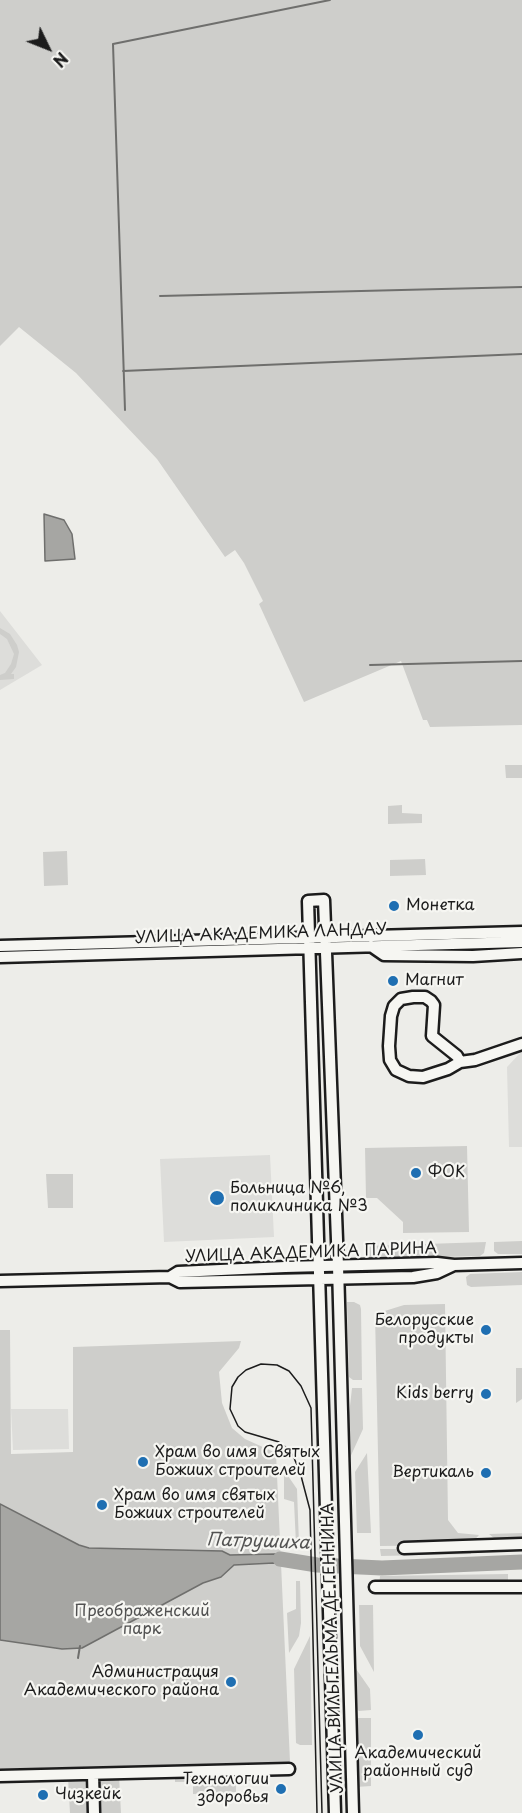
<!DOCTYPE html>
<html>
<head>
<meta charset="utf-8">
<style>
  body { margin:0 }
  #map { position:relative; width:522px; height:1813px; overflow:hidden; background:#edede9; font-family:"Playpen Sans",sans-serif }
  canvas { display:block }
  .north { position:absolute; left:18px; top:18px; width:60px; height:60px; -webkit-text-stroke:4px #f6f6f2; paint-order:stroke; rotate:133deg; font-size:16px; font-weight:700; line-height:24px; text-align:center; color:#1c1c1c }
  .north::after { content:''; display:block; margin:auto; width:21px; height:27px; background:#1c1c1c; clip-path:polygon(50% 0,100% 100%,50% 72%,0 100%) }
</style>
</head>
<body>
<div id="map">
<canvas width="522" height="1813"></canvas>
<div class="north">N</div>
</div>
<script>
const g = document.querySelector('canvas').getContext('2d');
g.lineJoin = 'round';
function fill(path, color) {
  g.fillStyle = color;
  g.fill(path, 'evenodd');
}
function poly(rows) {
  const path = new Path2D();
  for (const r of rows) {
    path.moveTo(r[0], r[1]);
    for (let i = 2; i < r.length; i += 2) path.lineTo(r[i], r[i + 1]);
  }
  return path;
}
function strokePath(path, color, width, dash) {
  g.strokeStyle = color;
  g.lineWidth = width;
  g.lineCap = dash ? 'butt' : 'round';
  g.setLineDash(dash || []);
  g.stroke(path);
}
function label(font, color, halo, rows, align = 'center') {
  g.font = font + ' "Playpen Sans",sans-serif';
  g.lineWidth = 4.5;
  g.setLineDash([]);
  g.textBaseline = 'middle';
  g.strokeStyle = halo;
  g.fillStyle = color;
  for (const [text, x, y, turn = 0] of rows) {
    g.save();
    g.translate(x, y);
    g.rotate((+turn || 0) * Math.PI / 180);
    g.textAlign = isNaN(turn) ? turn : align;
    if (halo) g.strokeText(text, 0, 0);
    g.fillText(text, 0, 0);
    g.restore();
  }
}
fill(poly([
  [0,611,42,665,0,690],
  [522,1051,522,1147,509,1147,507,1067],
  [270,1155,274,1237,164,1242,160,1159],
  [11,1409,68,1409,69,1449,13,1450]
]), '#ddddda');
fill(poly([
  [0,0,522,0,522,725,430,727,427,720,423,720,401,661,304,702,259,604,263,601,244,563,235,550,225,557,157,459,76,373,19,327,0,346],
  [0,628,10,634,17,645,19,652,16,667,11,674,14,674,14,679,0,680,0,675,5,673,11,664,14,654,7,639,0,634],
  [505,765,522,765,522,778,506,778],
  [402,805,402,813,422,814,422,823,388,824,388,806],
  [67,851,68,885,44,886,43,852],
  [425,859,426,875,390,876,390,860],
  [467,1146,469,1232,403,1233,403,1222,377,1198,366,1198,365,1148],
  [46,1174,73,1174,73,1208,48,1208],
  [522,1241,522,1254,498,1254,494,1251,494,1242],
  [486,1242,484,1253,480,1256,367,1259,366,1246],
  [522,1272,522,1285,471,1287,467,1285,466,1277,470,1274],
  [347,1302,354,1302,360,1305,361,1309,362,1380,353,1380,349,1377],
  [445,1304,448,1520,458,1533,479,1535,470,1545,380,1546,375,1314,404,1305],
  [0,1330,10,1330,11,1454,73,1452,73,1347,241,1341,239,1348,219,1372,222,1403,232,1428,245,1439,276,1453,290,1762,0,1769],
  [516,1368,522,1368,522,1399,516,1403],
  [352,1388,362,1388,363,1429,348,1462,347,1433],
  [367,1453,371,1533,357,1533,355,1472],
  [284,1473,286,1473,297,1489,299,1544,296,1544,294,1502,284,1499],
  [522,1533,522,1542,500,1543,489,1534],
  [380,1549,471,1549,471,1554,381,1556],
  [508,1574,508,1581,379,1586,380,1576],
  [296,1581,300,1581,301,1623,299,1636,289,1653,287,1613,296,1609],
  [359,1605,373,1605,374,1672,360,1646],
  [310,1636,312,1745,300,1745,296,1743,294,1669],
  [354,1666,370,1689,371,1710,359,1711,354,1707],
  [358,1718,371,1718,371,1786,356,1787,354,1722],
  [253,1771,253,1781,175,1782,175,1773],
  [119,1775,121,1813,70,1813,68,1777],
  [236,1783,236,1792,193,1794,193,1784]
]), '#cececb');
const water = poly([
  [44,514,64,520,72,534,75,559,45,561,44,514],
  [0,1504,79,1545,89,1548,222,1551,230,1555,274,1554,299,1556,299,1567,274,1563,234,1565,221,1577,203,1583,82,1648,62,1649,0,1640,0,1504]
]);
fill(water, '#a6a6a3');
strokePath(water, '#6f6f6d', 1.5);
strokePath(poly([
  [160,296,522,287],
  [123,371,522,354],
  [125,410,113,44,330,0],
  [370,665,522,661],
  [78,1658,80,1646]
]), '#6f6f6d', 2);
strokePath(poly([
  [280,1559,317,1565,382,1568,522,1562]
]), '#a6a6a3', 15);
const minor = poly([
  [0,946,522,932],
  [371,946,384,955,473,956,522,953],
  [0,957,522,942],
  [460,1062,457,1056,432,1036,434,1005,431,1001,425,997,413,997,401,999,394,1006,391,1016,389,1046,390,1060,396,1070,409,1076,423,1077,448,1069,460,1062,475,1060,522,1044],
  [170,1277,178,1272,285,1267,437,1263,454,1265,522,1263],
  [0,1281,170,1277,180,1282,413,1277,437,1273,454,1265],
  [404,1548,522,1544],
  [375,1587,522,1587],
  [93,1774,94,1813],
  [0,1776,289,1769],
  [335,1813,308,901,324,900,338,1266,353,1813]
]);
strokePath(minor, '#1c1c1c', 15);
strokePath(minor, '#f6f6f2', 10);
strokePath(poly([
  [317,1813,310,1510,300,1472,291,1451,279,1442,245,1432,238,1426,230,1409,232,1387,238,1377,246,1370,261,1364,277,1365,289,1371,301,1386,311,1408,322,1813]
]), '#1c1c1c', 1.5);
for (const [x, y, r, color] of [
  [394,906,6,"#1f6fb2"],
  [393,981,6,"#1f6fb2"],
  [416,1173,6,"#1f6fb2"],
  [217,1198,8,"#1f6fb2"],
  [486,1330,6,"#1f6fb2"],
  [486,1394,6,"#1f6fb2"],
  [143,1462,6,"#1f6fb2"],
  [486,1473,6,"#1f6fb2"],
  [102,1505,6,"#1f6fb2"],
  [231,1682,6,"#1f6fb2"],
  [418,1735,6,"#1f6fb2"],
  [281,1789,6,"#1f6fb2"],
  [43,1795,6,"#1f6fb2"]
]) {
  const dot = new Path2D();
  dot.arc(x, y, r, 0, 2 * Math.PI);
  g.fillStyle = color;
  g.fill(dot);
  strokePath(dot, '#f6f6f2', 2);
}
label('16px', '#1c1c1c', '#f6f6f2', [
  ["Монетка",406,906],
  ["Магнит",405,981],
  ["ФОК",428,1173],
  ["Больница №6,",230,1189],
  ["поликлиника №3",230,1207],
  ["Белорусские",474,1321,"right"],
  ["продукты",474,1339,"right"],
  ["Kids berry",474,1394,"right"],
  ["Храм во имя Святых",155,1453],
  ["Божиих строителей",155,1471],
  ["Вертикаль",474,1473,"right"],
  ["Храм во имя святых",114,1496],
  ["Божиих строителей",114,1514],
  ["Администрация",219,1673,"right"],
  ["Академического района",219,1691,"right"],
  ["Академический",418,1754,"center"],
  ["районный суд",418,1772,"center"],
  ["Технологии",269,1780,"right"],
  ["здоровья",269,1798,"right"],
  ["Чизкейк",55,1795]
], 'left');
label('16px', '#1c1c1c', '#f6f6f2', [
  ["УЛИЦА АКАДЕМИКА ЛАНДАУ",261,934,-2],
  ["УЛИЦА АКАДЕМИКА ПАРИНА",311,1253,-2],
  ["УЛИЦА ВИЛЬГЕЛЬМА ДЕ ГЕННИНА",333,1648,-92]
]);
label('16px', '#515151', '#f6f6f2', [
  ["Преображенский",142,1612],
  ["парк",142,1630]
]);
label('italic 18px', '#535352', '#f6f6f2', [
  ["Патрушиха",258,1542,2]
]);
</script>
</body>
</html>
